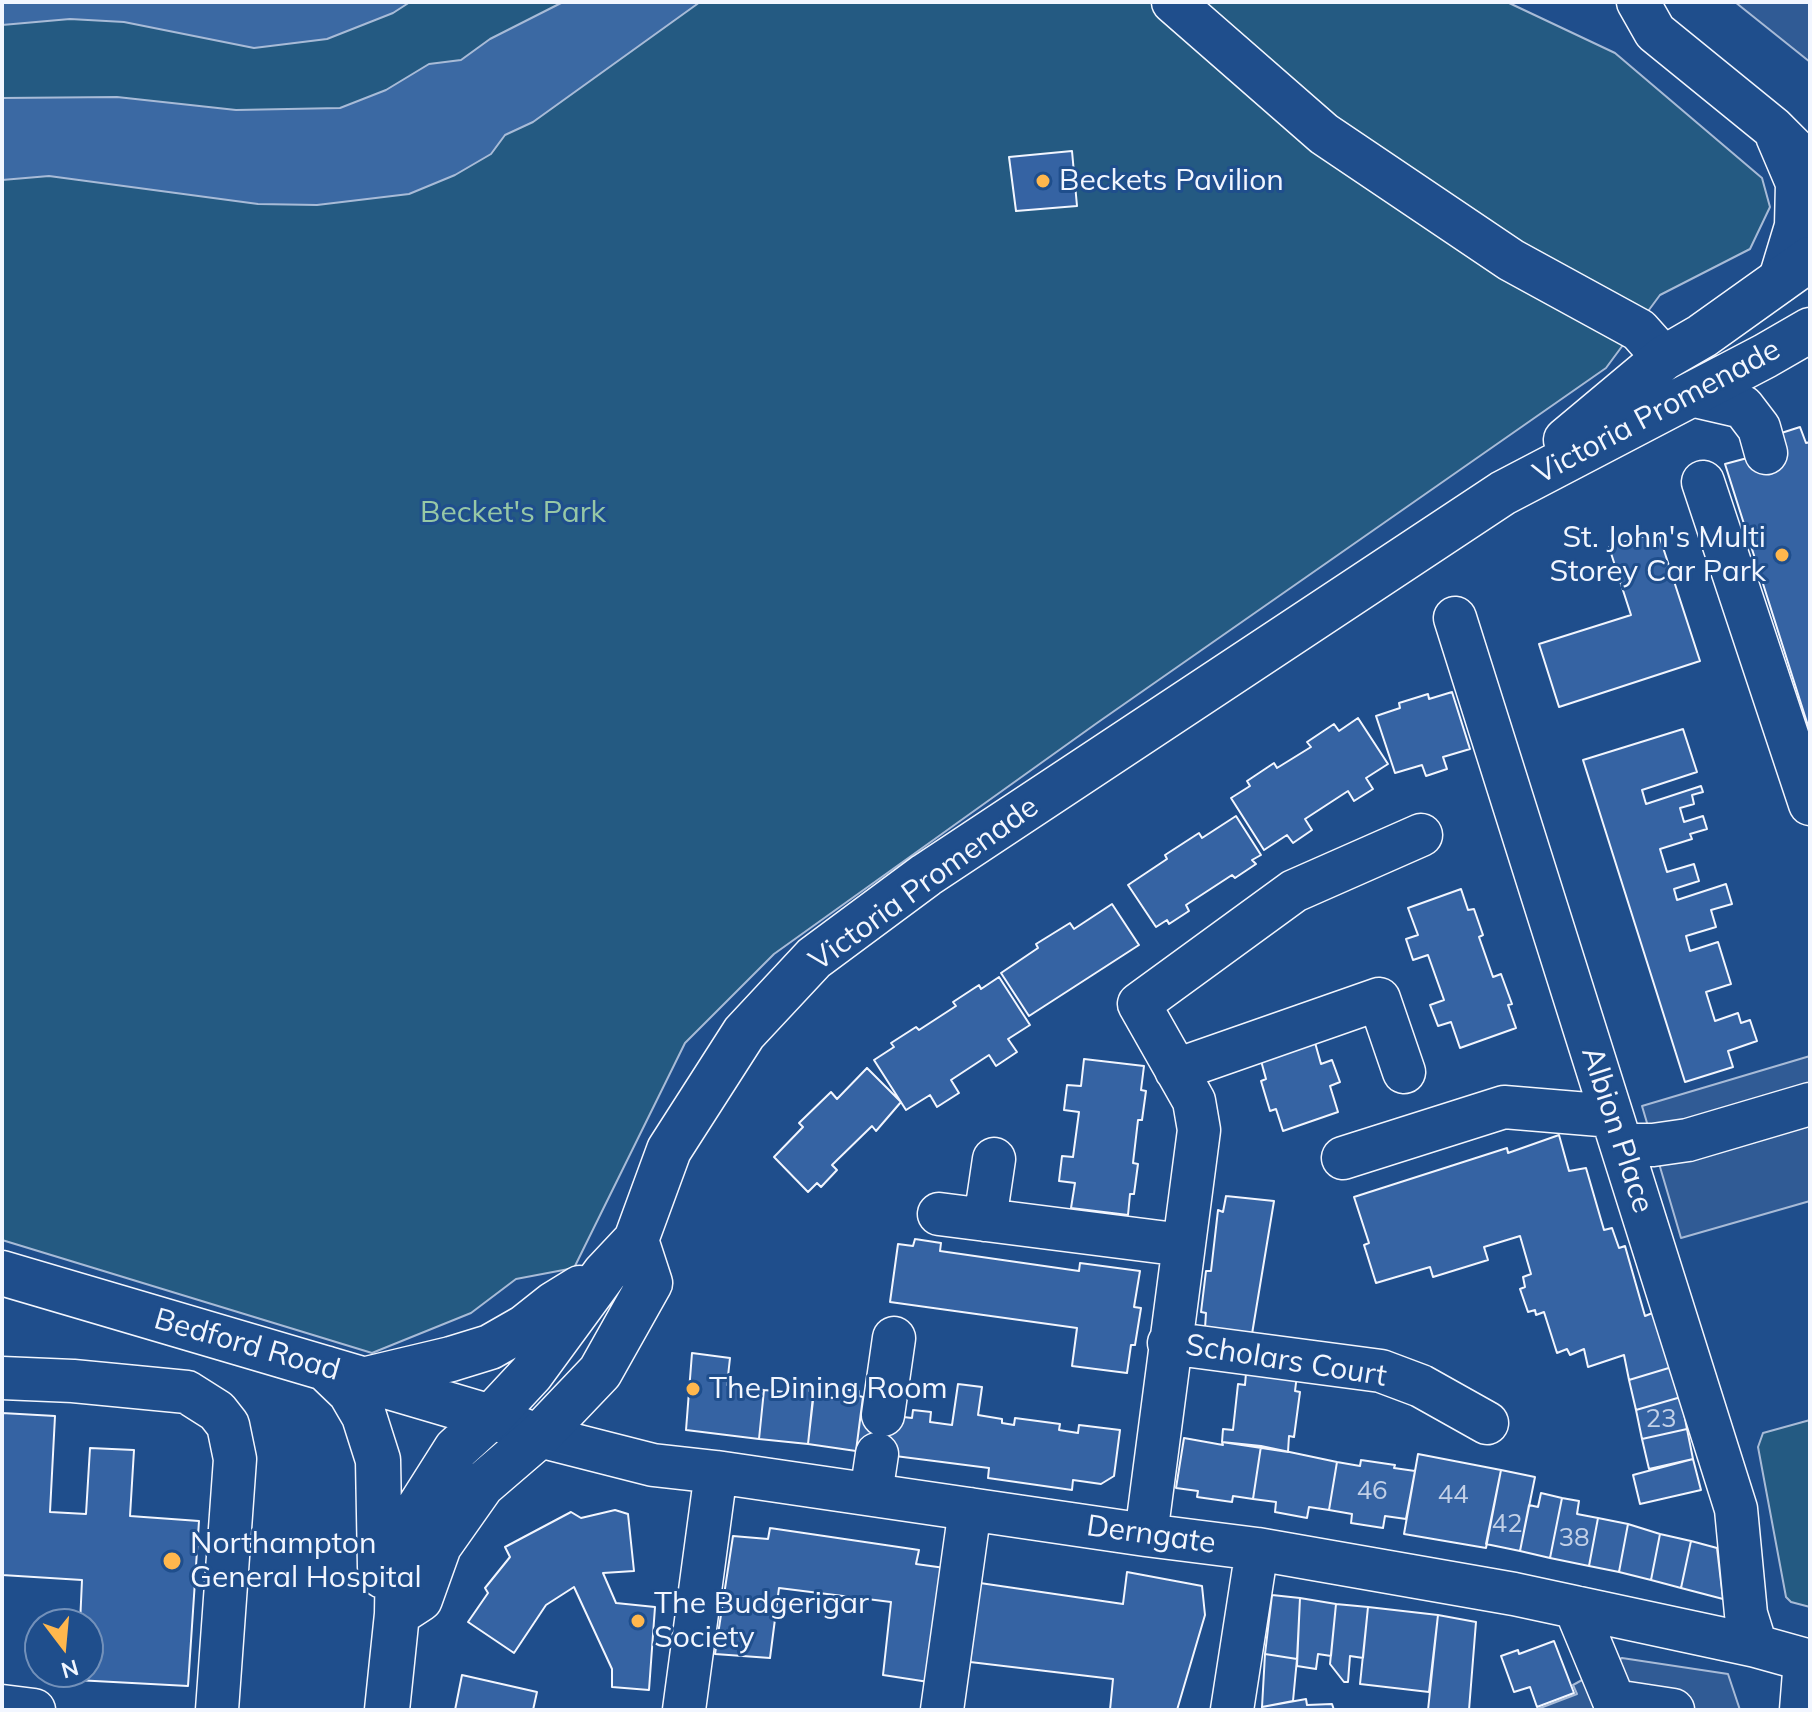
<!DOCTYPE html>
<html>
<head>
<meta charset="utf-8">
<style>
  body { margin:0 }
  #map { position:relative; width:1812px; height:1712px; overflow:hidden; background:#1f4e8c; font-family:Mulish,sans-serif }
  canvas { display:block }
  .frame { position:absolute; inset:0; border:4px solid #f2f6ff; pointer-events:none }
  .north { position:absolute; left:24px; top:1608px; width:80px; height:80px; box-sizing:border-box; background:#1f4e8c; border:2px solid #7391ba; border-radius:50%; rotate:164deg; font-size:22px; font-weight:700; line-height:32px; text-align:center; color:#f2f6ff }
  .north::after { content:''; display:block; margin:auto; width:28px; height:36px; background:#ffb74d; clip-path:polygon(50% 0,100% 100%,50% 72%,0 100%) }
</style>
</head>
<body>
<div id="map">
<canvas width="1812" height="1712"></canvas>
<div class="frame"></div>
<div class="north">N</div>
</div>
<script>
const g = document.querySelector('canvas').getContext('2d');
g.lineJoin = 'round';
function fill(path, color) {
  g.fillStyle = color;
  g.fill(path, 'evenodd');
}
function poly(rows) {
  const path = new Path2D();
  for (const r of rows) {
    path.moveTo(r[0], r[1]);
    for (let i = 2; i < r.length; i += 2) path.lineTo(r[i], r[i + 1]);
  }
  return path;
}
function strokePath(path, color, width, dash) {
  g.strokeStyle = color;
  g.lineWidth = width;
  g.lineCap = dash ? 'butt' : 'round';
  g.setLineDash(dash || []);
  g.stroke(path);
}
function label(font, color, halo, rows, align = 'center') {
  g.font = font + ' Mulish,sans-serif';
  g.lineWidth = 6;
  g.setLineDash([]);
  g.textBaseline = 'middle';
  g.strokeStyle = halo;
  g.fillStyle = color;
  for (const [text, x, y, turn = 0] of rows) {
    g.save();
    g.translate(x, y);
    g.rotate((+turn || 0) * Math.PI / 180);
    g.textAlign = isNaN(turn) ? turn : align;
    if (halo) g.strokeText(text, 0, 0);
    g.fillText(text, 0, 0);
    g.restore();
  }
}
const green = poly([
  [2,2,1507,2,1615,53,1762,178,1770,207,1750,249,1660,295,1606,368,1097,723,774,954,685,1043,574,1268,516,1279,471,1313,372,1353,2,1240,2,2],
  [1810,1420,1810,1607,1791,1602,1786,1597,1758,1447,1763,1433,1810,1420]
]);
fill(green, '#245a82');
strokePath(green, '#a8bbd7', 2);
const parking = poly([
  [1735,2,1810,2,1810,62,1735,2],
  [1810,1056,1810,1201,1681,1238,1642,1106,1810,1056],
  [1622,1658,1728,1674,1740,1710,1535,1710,1577,1694,1573,1685,1622,1658]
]);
fill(parking, '#305b95');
strokePath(parking, '#a8bbd7', 2);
const water = poly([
  [2,2,410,2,393,13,327,39,254,48,124,22,70,19,2,25,2,2],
  [563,2,700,2,533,122,505,135,491,154,455,175,409,194,317,205,258,204,49,176,2,180,2,98,117,97,236,110,340,108,386,90,429,64,461,60,490,39,563,2]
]);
fill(water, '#3b69a3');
strokePath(water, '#a8bbd7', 2);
const building = poly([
  [1072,151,1077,206,1016,211,1009,157,1072,151],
  [1800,427,1806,443,1810,442,1810,732,1725,464,1777,450,1772,436,1800,427],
  [1658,532,1700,661,1559,707,1539,644,1631,615,1609,547,1658,532],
  [1452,692,1470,749,1443,757,1447,769,1426,776,1422,765,1395,773,1376,716,1400,708,1399,703,1428,694,1429,699,1452,692],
  [1358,718,1388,764,1366,778,1373,789,1354,801,1348,791,1305,819,1312,830,1293,843,1287,835,1264,850,1231,798,1250,786,1247,781,1274,763,1277,768,1311,747,1307,742,1334,724,1339,731,1358,718],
  [1683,729,1697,772,1642,790,1646,804,1701,786,1703,792,1692,795,1694,804,1680,808,1684,822,1703,816,1707,829,1690,834,1692,839,1660,849,1667,872,1694,864,1699,881,1674,889,1677,900,1726,884,1732,904,1711,910,1716,927,1686,936,1690,951,1718,942,1731,984,1706,992,1715,1021,1738,1013,1741,1023,1750,1020,1757,1041,1728,1051,1733,1067,1685,1082,1583,760,1683,729],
  [1236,816,1261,855,1252,860,1256,864,1235,878,1232,875,1186,905,1189,911,1169,924,1167,920,1156,927,1128,885,1167,859,1165,855,1199,833,1202,838,1236,816],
  [1461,889,1468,910,1474,909,1483,935,1479,937,1493,977,1501,974,1512,1004,1508,1005,1516,1028,1460,1048,1451,1022,1438,1026,1430,1005,1444,1000,1428,955,1413,960,1406,939,1418,935,1408,908,1461,889],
  [1112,904,1139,945,1029,1016,1001,973,1038,948,1036,944,1070,923,1074,929,1112,904],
  [999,977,1030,1025,1008,1039,1017,1052,996,1066,989,1055,951,1080,959,1093,937,1107,930,1095,906,1110,874,1060,894,1047,891,1043,916,1027,919,1030,956,1006,953,1002,979,985,981,989,999,977],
  [1314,1039,1321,1064,1332,1060,1340,1082,1330,1086,1338,1112,1283,1131,1276,1109,1270,1111,1261,1081,1266,1079,1260,1057,1314,1039],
  [1084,1059,1144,1066,1141,1090,1146,1091,1142,1120,1138,1120,1133,1163,1138,1164,1134,1194,1130,1194,1128,1215,1071,1208,1075,1183,1059,1181,1062,1156,1073,1157,1079,1112,1064,1110,1067,1085,1081,1086,1084,1059],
  [867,1068,901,1102,876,1131,872,1126,832,1165,837,1170,821,1187,817,1183,808,1192,774,1157,803,1127,799,1123,831,1092,837,1099,867,1068],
  [1559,1135,1569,1171,1586,1168,1604,1230,1612,1228,1619,1248,1625,1246,1645,1316,1655,1312,1672,1367,1629,1380,1624,1355,1588,1367,1584,1349,1570,1355,1567,1349,1557,1353,1544,1312,1536,1315,1535,1310,1528,1312,1520,1289,1525,1287,1523,1277,1531,1274,1520,1236,1484,1247,1488,1260,1433,1277,1430,1267,1376,1283,1364,1245,1369,1243,1354,1197,1507,1148,1508,1153,1559,1135],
  [1226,1196,1274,1201,1252,1334,1205,1328,1206,1313,1201,1312,1206,1271,1211,1271,1218,1210,1223,1212,1226,1196],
  [915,1239,941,1243,940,1251,1079,1271,1080,1263,1140,1271,1134,1307,1141,1308,1135,1345,1131,1345,1127,1373,1072,1366,1077,1328,890,1302,898,1244,913,1246,915,1239],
  [692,1353,730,1358,727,1385,764,1390,759,1439,686,1430,692,1353],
  [1247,1361,1298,1367,1295,1391,1300,1392,1294,1437,1289,1436,1288,1452,1222,1442,1223,1429,1233,1430,1238,1384,1245,1385,1247,1361],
  [1672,1367,1681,1397,1636,1410,1629,1380,1672,1367],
  [791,1383,810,1385,809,1391,814,1392,808,1444,759,1439,764,1390,785,1392,786,1387,790,1388,791,1383],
  [958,1384,982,1387,978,1415,1002,1419,1002,1423,1014,1425,1015,1418,1060,1424,1059,1430,1078,1433,1079,1425,1120,1430,1114,1476,1101,1484,1073,1480,1072,1490,988,1478,989,1468,856,1451,861,1412,912,1418,913,1410,931,1412,930,1422,952,1425,958,1384],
  [840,1389,859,1391,859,1396,863,1397,856,1451,808,1444,813,1396,834,1398,835,1392,840,1393,840,1389],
  [1681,1397,1687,1429,1642,1439,1636,1410,1681,1397],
  [2,1413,55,1416,50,1512,86,1514,90,1448,134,1450,130,1516,199,1521,188,1686,76,1680,77,1672,88,1672,88,1624,80,1624,82,1580,2,1575,2,1413],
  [1687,1429,1693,1459,1649,1469,1642,1439,1687,1429],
  [1184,1438,1223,1445,1222,1442,1261,1446,1253,1499,1233,1496,1232,1502,1197,1497,1198,1491,1176,1488,1184,1438],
  [1261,1446,1337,1462,1329,1510,1309,1507,1307,1518,1275,1512,1276,1502,1253,1499,1261,1446],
  [1418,1454,1501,1470,1486,1548,1404,1534,1418,1454],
  [1693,1459,1701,1490,1640,1504,1633,1475,1693,1459],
  [1361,1460,1395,1465,1394,1468,1415,1471,1406,1519,1385,1516,1383,1528,1351,1523,1352,1514,1329,1510,1337,1462,1360,1466,1361,1460],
  [1501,1470,1535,1477,1520,1551,1486,1544,1501,1470],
  [1541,1493,1562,1498,1550,1558,1520,1551,1529,1505,1538,1507,1541,1493],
  [1562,1498,1579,1501,1577,1514,1598,1518,1589,1566,1550,1558,1562,1498],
  [615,1510,628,1514,634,1571,603,1573,616,1603,655,1607,649,1690,612,1687,612,1669,574,1587,546,1605,514,1653,468,1622,488,1593,485,1588,510,1557,505,1547,571,1512,581,1518,615,1510],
  [1598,1518,1628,1524,1619,1572,1589,1566,1598,1518],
  [1628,1524,1660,1534,1651,1580,1619,1572,1628,1524],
  [770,1528,919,1550,916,1564,945,1568,935,1683,883,1675,891,1602,779,1588,770,1658,715,1654,733,1536,768,1539,770,1528],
  [1660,1534,1691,1541,1681,1588,1651,1580,1660,1534],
  [1691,1541,1717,1548,1723,1599,1681,1588,1691,1541],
  [1127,1572,1202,1586,1205,1615,1177,1710,1110,1710,1113,1679,970,1662,980,1583,1123,1604,1127,1572],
  [1272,1595,1300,1598,1297,1659,1265,1654,1272,1595],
  [1300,1598,1336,1604,1331,1656,1318,1654,1316,1669,1297,1666,1300,1598],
  [1336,1604,1368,1607,1363,1658,1350,1656,1348,1682,1344,1682,1330,1664,1336,1604],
  [1368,1607,1438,1615,1429,1692,1360,1684,1368,1607],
  [1438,1615,1476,1622,1469,1710,1428,1710,1438,1615],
  [1554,1641,1574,1693,1537,1707,1530,1687,1514,1692,1501,1656,1518,1650,1519,1654,1554,1641],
  [1265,1654,1297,1659,1293,1701,1262,1707,1265,1654],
  [462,1675,537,1692,533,1710,455,1710,462,1675],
  [1306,1699,1307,1705,1332,1704,1334,1710,1262,1710,1262,1707,1306,1699]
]);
fill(building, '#3563a3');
strokePath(building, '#f2f6ff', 2);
const minor = poly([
  [1173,2,1324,134,1511,260,1639,330,1664,358],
  [1638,2,1655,32,1773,128,1810,165],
  [1777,136,1797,183,1796,226,1779,282],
  [1691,395,1743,407,1759,428,1766,453],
  [1703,482,1810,804],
  [1455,618,1736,1509,1746,1614,1756,1646],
  [1176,1070,1379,999,1404,1072],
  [1622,1145,1653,1145,1688,1140,1810,1104],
  [1343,1158,1504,1107,1612,1116],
  [939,1214,1183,1245],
  [985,1220,994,1159],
  [1169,1343,1381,1371,1421,1386,1487,1423],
  [2,1378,73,1381,187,1392,217,1411,228,1425,235,1459,217,1710],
  [883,1415,894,1338],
  [491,1417,539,1436,653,1465,716,1472,1146,1535,1257,1549,1514,1594,1756,1646,1810,1661],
  [871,1494,877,1454],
  [1146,1535,1199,1130,1194,1101,1139,1004,1294,891,1421,835],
  [1575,1607,1614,1701,1673,1710],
  [2,1706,34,1710],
  [684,1710,716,1472],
  [942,1710,970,1509],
  [1232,1710,1257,1549],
  [1801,1710,1805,1660]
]);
const major = poly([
  [1566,440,1664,358,1702,336,1810,259],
  [2,1273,491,1417],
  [325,1368,350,1392,364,1416,378,1460,380,1567,383,1576],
  [367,1379,451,1359,490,1347,525,1327,554,1304,580,1288],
  [397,1614,420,1599,439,1546,482,1485,539,1436,600,1372,650,1283,636,1240],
  [387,1710,397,1614,398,1552,418,1509,456,1449,491,1417,531,1374,605,1273,636,1240,669,1150,744,1033,814,958,926,875,1503,493,1765,356,1810,330]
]);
strokePath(minor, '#f2f6ff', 45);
strokePath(major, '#f2f6ff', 47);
strokePath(minor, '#1f4e8c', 42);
strokePath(major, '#1f4e8c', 44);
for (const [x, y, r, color] of [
  [1043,181,8,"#ffb74d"],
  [1782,555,8,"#ffb74d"],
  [693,1389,8,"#ffb74d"],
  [172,1561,10,"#ffb74d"],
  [638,1621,8,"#ffb74d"]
]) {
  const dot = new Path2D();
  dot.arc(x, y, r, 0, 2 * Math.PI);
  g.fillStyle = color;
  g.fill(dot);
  strokePath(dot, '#1f4e8c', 3);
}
label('26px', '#c3d1e8', null, [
  ["23",1661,1419],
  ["46",1372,1491],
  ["44",1453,1495],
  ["42",1507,1524],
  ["38",1574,1538]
]);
label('30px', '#f2f6ff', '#1f4e8c', [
  ["Beckets Pavilion",1059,181],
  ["St. John's Multi",1766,538,"right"],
  ["Storey Car Park",1766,572,"right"],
  ["The Dining Room",709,1389],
  ["Northampton",190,1544],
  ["General Hospital",190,1578],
  ["The Budgerigar",654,1604],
  ["Society",654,1638]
], 'left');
label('30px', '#f2f6ff', '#1f4e8c', [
  ["Victoria Promenade",1657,412,-28],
  ["Victoria Promenade",924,884,-36],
  ["Albion Place",1617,1130,72],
  ["Bedford Road",247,1345,16],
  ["Scholars Court",1286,1361,9],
  ["Derngate",1151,1535,8]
]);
label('30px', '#97c8a6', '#1f4e8c', [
  ["Becket's Park",513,513]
]);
</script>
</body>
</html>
